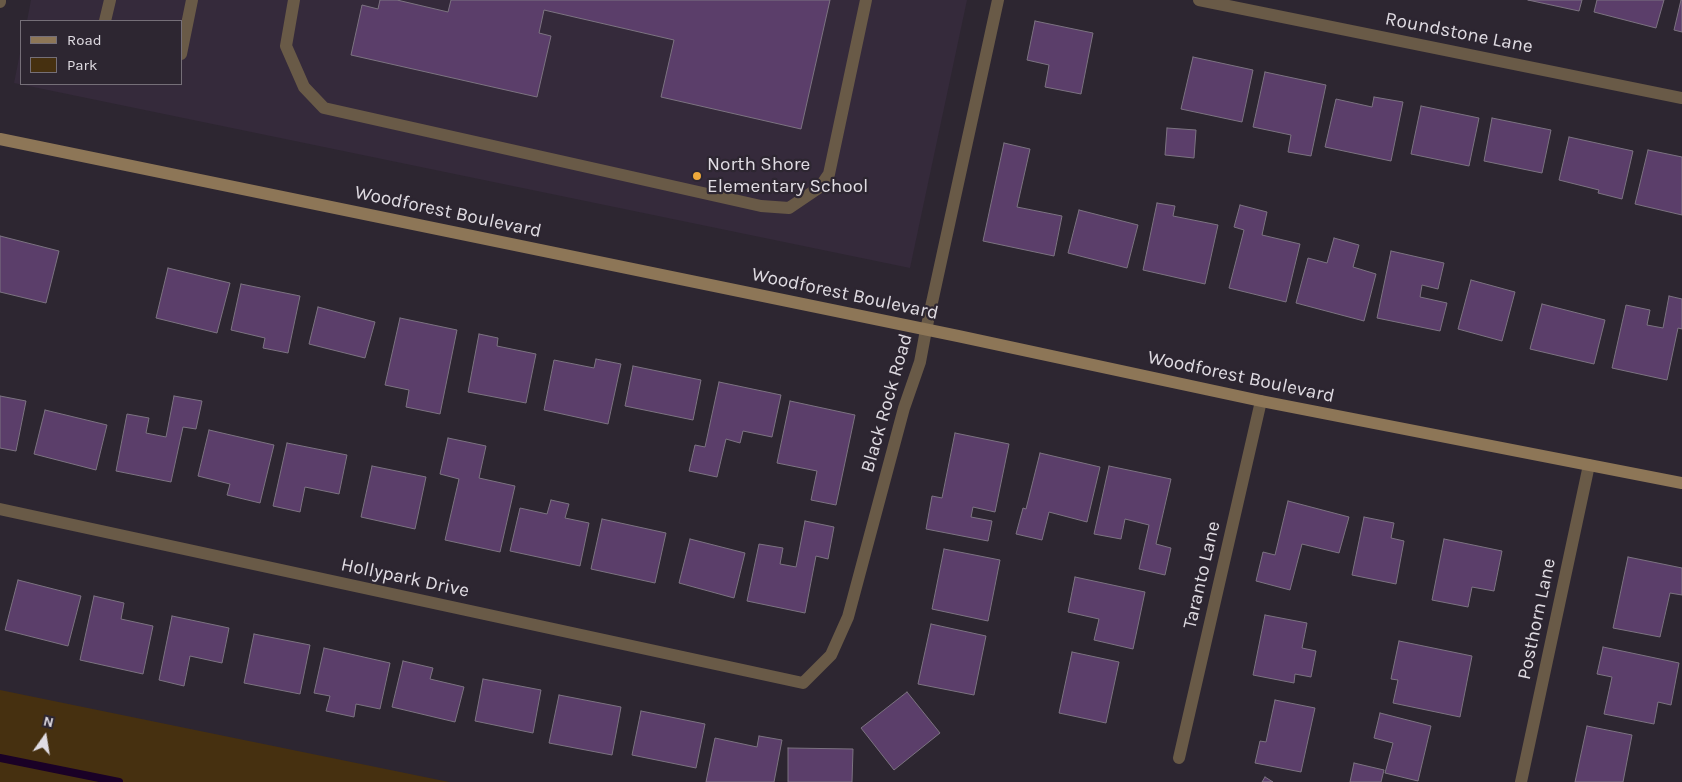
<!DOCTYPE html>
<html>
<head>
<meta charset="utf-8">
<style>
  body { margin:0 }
  #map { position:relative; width:1682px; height:782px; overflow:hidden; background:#2d2631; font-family:Karla,sans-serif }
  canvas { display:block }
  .legend { position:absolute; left:20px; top:20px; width:162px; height:65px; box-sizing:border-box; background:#2d2631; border:1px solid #756f78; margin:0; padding:6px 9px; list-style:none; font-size:15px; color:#e0dce3 }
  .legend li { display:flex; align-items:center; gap:10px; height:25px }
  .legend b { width:25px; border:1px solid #756f78 }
  .north { position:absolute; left:20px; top:712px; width:50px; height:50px; -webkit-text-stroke:4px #2d2631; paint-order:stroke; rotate:13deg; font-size:14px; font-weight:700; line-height:20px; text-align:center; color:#e0dce3 }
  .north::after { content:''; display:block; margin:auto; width:18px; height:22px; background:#e0dce3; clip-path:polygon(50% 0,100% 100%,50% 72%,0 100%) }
</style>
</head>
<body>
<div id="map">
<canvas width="1682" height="782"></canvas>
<ul class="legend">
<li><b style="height:6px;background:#8d7657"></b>Road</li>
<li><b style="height:14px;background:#463010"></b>Park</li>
</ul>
<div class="north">N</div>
</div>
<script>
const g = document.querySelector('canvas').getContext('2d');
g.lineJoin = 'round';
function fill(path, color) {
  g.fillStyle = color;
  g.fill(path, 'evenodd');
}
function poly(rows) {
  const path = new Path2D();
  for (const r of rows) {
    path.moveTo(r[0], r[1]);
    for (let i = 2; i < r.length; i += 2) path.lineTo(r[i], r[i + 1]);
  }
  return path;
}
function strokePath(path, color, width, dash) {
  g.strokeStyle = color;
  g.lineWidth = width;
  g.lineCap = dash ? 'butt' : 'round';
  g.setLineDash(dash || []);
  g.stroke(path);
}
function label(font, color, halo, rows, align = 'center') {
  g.font = font + ' Karla,sans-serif';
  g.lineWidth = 4.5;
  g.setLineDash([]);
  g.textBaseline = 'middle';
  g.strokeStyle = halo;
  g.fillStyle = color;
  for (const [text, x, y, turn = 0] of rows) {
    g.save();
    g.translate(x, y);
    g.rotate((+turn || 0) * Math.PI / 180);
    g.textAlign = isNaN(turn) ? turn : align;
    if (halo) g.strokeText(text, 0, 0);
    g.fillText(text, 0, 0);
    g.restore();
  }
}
fill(poly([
  [31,0,967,0,910,268,14,83,21,48,21,84,181,84,181,21,27,21]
]), '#352a3b');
fill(poly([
  [0,690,449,782,0,782]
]), '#463010');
strokePath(poly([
  [0,758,119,782]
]), '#1a0126', 8);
const building = poly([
  [380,0,397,0,448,12,451,0,830,0,801,129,661,97,674,40,544,10,539,33,551,36,537,97,351,55,362,5,378,9,380,0],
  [1528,0,1582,0,1579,11,1528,0],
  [1597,0,1664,0,1656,28,1594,12,1597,0],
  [1681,0,1682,0,1682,32,1674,30,1681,0],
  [1035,21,1093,33,1081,94,1045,87,1049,65,1027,60,1035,21],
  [1193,57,1253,70,1242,122,1181,109,1193,57],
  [1265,72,1326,85,1311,156,1288,152,1291,135,1253,127,1265,72],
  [1374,97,1403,102,1391,161,1325,147,1336,99,1372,107,1374,97],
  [1421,106,1479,118,1469,166,1411,154,1421,106],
  [1492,118,1551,130,1542,173,1484,161,1492,118],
  [1167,128,1196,130,1194,158,1165,155,1167,128],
  [1569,137,1633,151,1622,199,1598,193,1599,190,1559,180,1569,137],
  [1004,143,1030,149,1017,207,1062,216,1054,256,983,241,1004,143],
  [1648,150,1682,157,1682,215,1635,204,1648,150],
  [1157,203,1175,206,1173,216,1218,225,1205,284,1143,270,1157,203],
  [1240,205,1267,212,1262,235,1300,244,1286,302,1229,288,1244,230,1234,227,1240,205],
  [1079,210,1138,225,1127,268,1068,253,1079,210],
  [0,236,59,251,46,303,0,292,0,236],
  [1334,238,1359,245,1353,267,1376,274,1364,321,1296,303,1308,258,1327,263,1334,238],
  [1391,251,1444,263,1438,289,1422,285,1420,297,1447,303,1440,331,1377,318,1391,251],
  [168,268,230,283,217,333,156,318,168,268],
  [1471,280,1515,292,1502,341,1458,329,1471,280],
  [241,284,300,296,288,353,263,348,265,338,231,330,241,284],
  [1669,296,1682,299,1682,329,1678,328,1667,380,1612,368,1626,305,1650,310,1647,325,1663,328,1669,296],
  [1542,304,1605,320,1594,364,1530,349,1542,304],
  [318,307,375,322,365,358,309,344,318,307],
  [400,318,457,330,440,414,406,407,409,390,385,385,400,318],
  [479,334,498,338,497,346,536,354,526,403,468,392,479,334],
  [596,359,621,364,608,424,544,410,554,360,594,368,596,359],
  [633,366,701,380,693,420,625,406,633,366],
  [719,382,781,395,772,437,743,431,740,443,726,439,717,477,689,471,695,445,705,447,719,382],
  [0,396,26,401,16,451,0,448,0,396],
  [174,396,202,401,196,429,183,427,171,482,116,471,127,414,149,418,146,433,166,437,174,396],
  [790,401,855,415,836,505,811,500,817,471,777,463,790,401],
  [45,410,107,425,96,470,34,454,45,410],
  [209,430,274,445,260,503,227,495,230,484,198,476,209,430],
  [955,433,1009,444,995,512,973,507,971,517,992,521,988,541,926,529,932,496,942,498,955,433],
  [448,438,486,446,479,478,515,486,500,552,445,540,459,479,440,474,448,438],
  [287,443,347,455,339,494,305,487,300,512,273,506,287,443],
  [1040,453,1100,467,1087,522,1049,512,1042,540,1016,534,1023,508,1026,509,1040,453],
  [372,466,426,477,415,529,361,517,372,466],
  [1109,466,1171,479,1156,544,1171,548,1165,575,1139,569,1149,525,1125,519,1121,539,1094,534,1109,466],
  [551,500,569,504,565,518,589,523,580,566,510,551,520,508,547,514,551,500],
  [1288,501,1349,517,1339,553,1302,544,1290,590,1256,581,1263,552,1275,555,1288,501],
  [1364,517,1394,523,1391,538,1404,541,1396,584,1352,575,1364,517],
  [602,519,666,533,655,583,591,569,602,519],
  [805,521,834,527,828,559,816,556,805,613,747,601,759,544,783,548,780,564,796,567,805,521],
  [690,539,745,553,734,598,679,583,690,539],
  [1444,539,1502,551,1494,591,1472,587,1468,607,1432,600,1444,539],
  [944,549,1000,560,988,621,932,609,944,549],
  [1628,557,1682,568,1682,595,1670,593,1660,637,1613,628,1628,557],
  [1075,577,1145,592,1133,649,1094,640,1099,619,1068,612,1075,577],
  [18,580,81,596,68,646,5,630,18,580],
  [94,596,124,603,121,619,153,626,143,674,80,660,94,596],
  [1265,615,1307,623,1302,648,1316,651,1311,677,1295,674,1294,683,1253,675,1265,615],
  [172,616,229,628,222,663,190,656,184,686,159,680,172,616],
  [931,624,986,636,974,695,918,684,931,624],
  [254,634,310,645,300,694,244,683,254,634],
  [1399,641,1472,656,1460,717,1393,703,1398,680,1391,679,1399,641],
  [1603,647,1679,663,1671,705,1658,702,1654,724,1604,714,1612,677,1597,674,1603,647],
  [324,648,390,663,380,709,356,704,354,717,326,711,330,696,314,693,324,648],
  [1072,652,1119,662,1106,723,1059,713,1072,652],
  [403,661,433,668,430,679,464,687,455,722,392,707,403,661],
  [483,679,541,690,533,733,475,721,483,679],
  [907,692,940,733,894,770,861,728,907,692],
  [559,695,621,707,612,755,549,743,559,695],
  [1275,700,1315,708,1301,772,1255,763,1260,741,1266,742,1275,700],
  [641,711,705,724,696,768,632,755,641,711],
  [1380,713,1431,726,1418,781,1385,773,1393,743,1374,738,1380,713],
  [1587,726,1632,735,1623,782,1575,782,1587,726],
  [759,736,782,740,774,782,706,782,715,738,757,747,759,736],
  [788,748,853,749,852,782,788,782,788,748],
  [1354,763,1384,770,1381,782,1350,782,1354,763],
  [1265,777,1273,782,1262,782,1265,777]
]);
fill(building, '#5b3e6a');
strokePath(building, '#7c7381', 1);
strokePath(poly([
  [294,0,286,46,304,87,324,108,761,206,789,208,820,187,829,174,866,0],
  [105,21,110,0],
  [181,54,192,0]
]), '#695a47', 12);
strokePath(poly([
  [1199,0,1682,98],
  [0,2,0,0],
  [0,509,803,683,831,655,848,617,904,408,920,362,926,330],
  [1179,758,1261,401],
  [1521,782,1589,465]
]), '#695a47', 12);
strokePath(poly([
  [926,330,998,0]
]), '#695a47', 12);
strokePath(poly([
  [0,139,958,336,1261,401,1682,483]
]), '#8d7657', 12);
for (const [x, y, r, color] of [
  [697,176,5,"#eda83b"]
]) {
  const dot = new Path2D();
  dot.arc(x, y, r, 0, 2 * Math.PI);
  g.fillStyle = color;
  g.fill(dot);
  strokePath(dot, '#2d2631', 2);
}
label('19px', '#e0dce3', '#2d2631', [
  ["Roundstone Lane",1459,33,11],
  ["Woodforest Boulevard",448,212,12],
  ["Woodforest Boulevard",845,294,12],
  ["Woodforest Boulevard",1241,377,12],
  ["Black Rock Road",887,403,-74],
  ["Taranto Lane",1202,575,-77],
  ["Hollypark Drive",405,578,12],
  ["Posthorn Lane",1537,619,-78]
]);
label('19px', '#e0dce3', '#2d2631', [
  ["North Shore",707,165],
  ["Elementary School",707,187]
], 'left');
</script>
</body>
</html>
